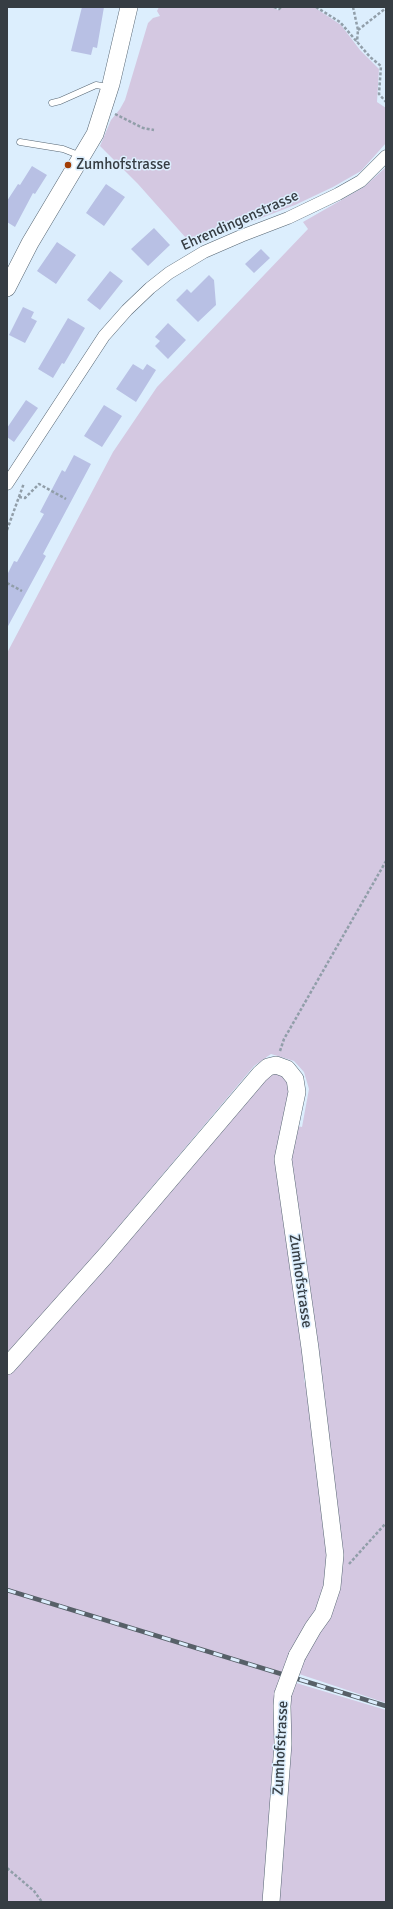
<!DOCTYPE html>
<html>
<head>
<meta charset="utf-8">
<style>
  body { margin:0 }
  #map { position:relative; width:393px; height:1909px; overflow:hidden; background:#dceefd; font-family:Signika,sans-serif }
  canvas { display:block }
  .frame { position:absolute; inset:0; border:8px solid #363d43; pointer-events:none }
</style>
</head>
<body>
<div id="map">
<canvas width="393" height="1909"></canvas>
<div class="frame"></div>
</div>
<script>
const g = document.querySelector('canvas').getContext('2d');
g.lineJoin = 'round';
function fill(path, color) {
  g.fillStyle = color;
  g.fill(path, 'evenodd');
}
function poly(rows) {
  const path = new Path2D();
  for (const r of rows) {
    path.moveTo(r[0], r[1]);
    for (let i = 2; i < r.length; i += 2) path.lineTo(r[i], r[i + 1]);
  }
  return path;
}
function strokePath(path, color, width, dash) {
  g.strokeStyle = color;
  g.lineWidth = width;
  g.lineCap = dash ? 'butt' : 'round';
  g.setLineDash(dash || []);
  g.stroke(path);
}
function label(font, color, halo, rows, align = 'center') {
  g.font = font + ' Signika,sans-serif';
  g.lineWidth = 3;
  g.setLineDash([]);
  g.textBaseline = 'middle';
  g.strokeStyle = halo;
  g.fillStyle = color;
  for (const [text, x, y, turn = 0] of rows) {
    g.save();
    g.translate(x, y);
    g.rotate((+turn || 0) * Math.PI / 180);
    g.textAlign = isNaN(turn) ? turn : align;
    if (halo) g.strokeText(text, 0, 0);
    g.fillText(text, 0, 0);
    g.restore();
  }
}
fill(poly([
  [159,7,271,7,278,10,283,7,314,7,341,25,360,50,379,69,377,102,386,108,386,143,361,171,333,187,295,205,225,232,194,247,138,184,100,146,111,120,120,109,125,100,148,23,153,18,160,16,157,11],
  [386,167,386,1703,296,1673,331,1594,290,1180,293,1125,302,1127,309,1089,304,1072,294,1061,271,1054,254,1066,7,1359,7,653,113,452,157,387,308,229,303,222,364,187],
  [278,1069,291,1087,279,1156,304,1358,304,1380,312,1406,327,1516,326,1579,316,1610,289,1660,267,1902,7,1902,7,1373,261,1076],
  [293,1682,386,1710,386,1902,276,1902,287,1720]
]), '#d4c8e1');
fill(poly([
  [82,7,104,7,97,48,93,47,91,55,71,51],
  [32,166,47,175,35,194,33,193,15,227,7,222,7,201,18,184,20,185],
  [106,184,125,197,104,226,86,213],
  [154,228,170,245,148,266,131,249],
  [57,242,76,255,56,284,37,271],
  [261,249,270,258,254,273,245,264],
  [110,271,123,281,100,310,87,300],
  [209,275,214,280,216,305,198,322,176,300,187,289,191,293],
  [23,307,34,312,31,318,37,321,25,343,9,335],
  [68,318,85,328,64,364,62,363,53,378,38,369],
  [168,323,186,340,168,359,155,346,160,341,155,337],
  [133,364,143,370,147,364,156,370,136,402,116,389],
  [26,400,38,408,14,442,7,437,7,428],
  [104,405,122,416,102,447,84,436],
  [74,455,91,464,43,554,46,556,7,628,7,575,14,561,17,562,44,514,40,512,62,470,65,472]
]), '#b8c0e4');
const lane = poly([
  [52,103,60,101,96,85,108,87],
  [20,142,63,149,81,156]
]);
const street = poly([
  [7,484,104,336,127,310,150,288,169,273,204,252,241,236,288,218,338,194,361,181,386,156]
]);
const secondary = poly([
  [7,288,30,243,95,134,111,84,129,7],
  [7,1366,106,1255,260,1074,268,1067,276,1065,287,1069,295,1079,297,1092,283,1159,310,1348,335,1555,332,1587,323,1614,313,1628,297,1656],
  [271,1902,283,1744,282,1706,283,1694]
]);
strokePath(lane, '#566572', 7);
strokePath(street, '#566572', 13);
strokePath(secondary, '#566572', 18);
strokePath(poly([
  [274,7,279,9,281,7],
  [316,7,340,22,370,57,381,66,379,94,386,102],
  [353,7,358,30,357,42],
  [358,30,386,8],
  [115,114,143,128,154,130],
  [19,497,25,498,39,484,66,499],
  [7,530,24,483],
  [7,583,22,591],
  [280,1051,284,1039,386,861],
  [349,1564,386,1523],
  [7,1868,34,1891,42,1902]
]), '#919ea9', 2.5, [3, 2]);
strokePath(lane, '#fff', 6);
strokePath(street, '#fff', 12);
strokePath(secondary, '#fff', 17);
const rail = poly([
  [7,1590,386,1706]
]);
strokePath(rail, '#576068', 4.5);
strokePath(rail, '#dceefd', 3, [9]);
const secondaryBridge = poly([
  [283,1694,297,1656]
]);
strokePath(secondaryBridge, '#566572', 18, []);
strokePath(secondaryBridge, '#fff', 17);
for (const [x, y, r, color] of [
  [68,165,4,"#a13d05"]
]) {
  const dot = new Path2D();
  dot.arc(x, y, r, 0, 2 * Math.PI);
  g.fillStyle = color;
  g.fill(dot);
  strokePath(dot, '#dceefd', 1.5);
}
label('15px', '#363d43', '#dceefd', [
  ["Zumhofstrasse",76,165]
], 'left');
label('15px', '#363d43', '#dceefd', [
  ["Ehrendingenstrasse",240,221,-24],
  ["Zumhofstrasse",300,1281,82],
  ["Zumhofstrasse",281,1748,-87]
]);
</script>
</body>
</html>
